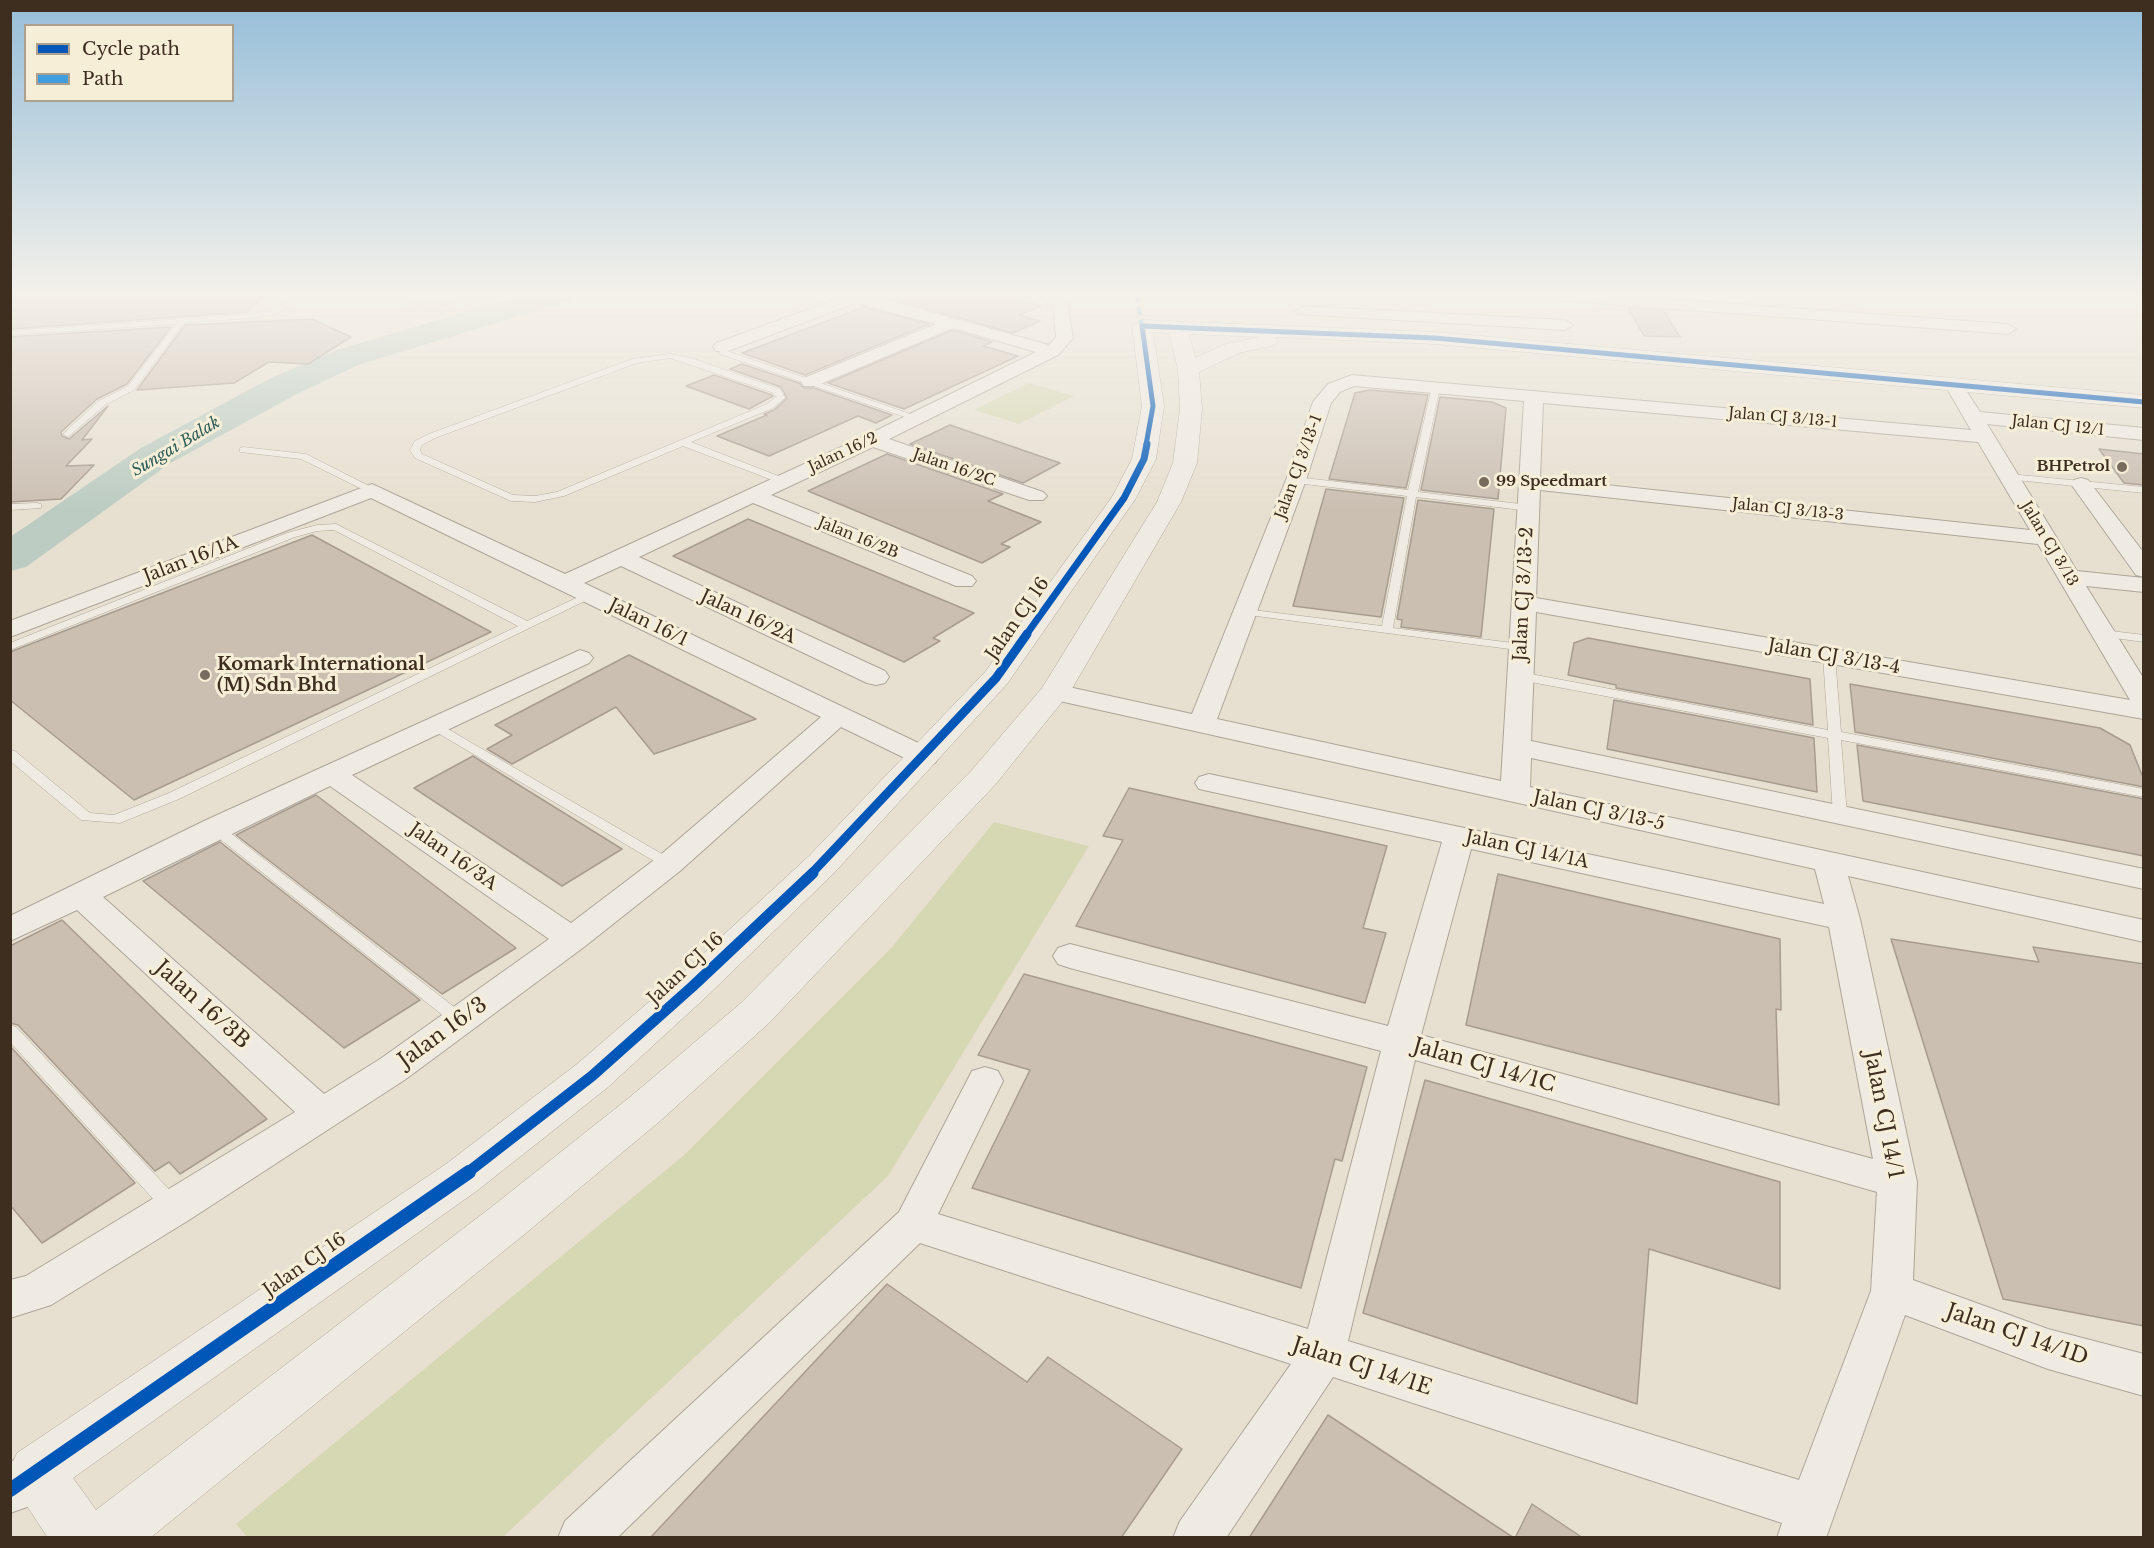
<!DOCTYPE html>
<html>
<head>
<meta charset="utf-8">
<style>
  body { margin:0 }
  #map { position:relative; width:2154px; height:1548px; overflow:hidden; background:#e7e0d1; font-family:"Libre Baskerville",serif }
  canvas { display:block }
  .frame { position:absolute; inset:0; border:12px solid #3d2e20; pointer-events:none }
  .legend { position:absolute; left:24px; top:24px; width:210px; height:78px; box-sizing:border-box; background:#f7eed8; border:2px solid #ada18e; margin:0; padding:8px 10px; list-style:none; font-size:18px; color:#3d2e20 }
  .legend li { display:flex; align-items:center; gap:12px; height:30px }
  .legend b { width:30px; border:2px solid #ada18e }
</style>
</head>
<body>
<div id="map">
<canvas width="2154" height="1548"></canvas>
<div class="frame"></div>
<ul class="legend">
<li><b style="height:8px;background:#0057b8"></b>Cycle path</li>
<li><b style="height:8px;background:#3f9de0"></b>Path</li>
</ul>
</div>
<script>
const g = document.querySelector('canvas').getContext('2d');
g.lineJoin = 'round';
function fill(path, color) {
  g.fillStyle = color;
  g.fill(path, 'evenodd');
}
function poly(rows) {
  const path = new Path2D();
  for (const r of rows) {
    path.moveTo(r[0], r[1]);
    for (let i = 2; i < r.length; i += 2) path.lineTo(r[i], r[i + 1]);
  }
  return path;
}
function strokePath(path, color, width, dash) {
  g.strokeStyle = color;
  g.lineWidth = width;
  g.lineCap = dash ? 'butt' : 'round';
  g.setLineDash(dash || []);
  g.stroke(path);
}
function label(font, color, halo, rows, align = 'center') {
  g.font = font + ' "Libre Baskerville",serif';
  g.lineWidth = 6;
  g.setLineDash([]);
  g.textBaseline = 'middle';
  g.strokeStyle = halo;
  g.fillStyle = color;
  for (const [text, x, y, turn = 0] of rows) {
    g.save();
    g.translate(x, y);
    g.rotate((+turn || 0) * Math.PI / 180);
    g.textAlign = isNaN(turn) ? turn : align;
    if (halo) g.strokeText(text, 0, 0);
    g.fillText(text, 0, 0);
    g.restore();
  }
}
fill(poly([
  [1029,383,1074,396,1019,424,974,410],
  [994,822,1089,846,888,1176,503,1537,247,1537,236,1524,683,1156,892,947]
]), '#d6d7b3');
fill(poly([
  [529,293,575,293,571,300,358,365,295,395,169,464,26,567,10,571,10,537,141,448,269,379,334,351,529,293]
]), '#bcccc2');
const building = poly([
  [10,293,267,293,247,312,10,329,10,293],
  [903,293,993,293,1041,306,1019,315,1040,321,1013,333,889,298,903,293],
  [864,307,929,324,805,375,742,353,864,307],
  [1628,308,1663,310,1680,337,1644,336,1628,308],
  [312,319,351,337,308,364,269,362,234,383,137,390,185,325,312,319],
  [171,327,127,384,97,399,61,432,62,436,69,439,108,406,82,440,92,439,66,466,94,465,61,499,10,502,10,337,171,327],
  [953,330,992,342,983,346,1018,356,904,409,828,383,953,330],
  [742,364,799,383,804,388,814,388,892,415,876,423,858,416,769,456,717,436,767,415,764,414,774,410,787,398,781,387,730,369,742,364],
  [714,375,772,395,773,396,749,409,686,386,714,375],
  [1370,390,1428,395,1406,488,1329,479,1355,393,1370,390],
  [1440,397,1492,402,1506,408,1498,499,1421,490,1440,397],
  [950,425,1060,463,1023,483,910,444,950,425],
  [2099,449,2144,454,2144,485,2124,483,2099,449],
  [887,454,1003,494,988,501,1041,522,1001,544,1010,547,982,563,808,491,887,454],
  [1326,489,1404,498,1381,617,1293,606,1326,489],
  [1418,500,1494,509,1481,637,1401,627,1402,620,1397,619,1418,500],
  [748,519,974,613,933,638,940,641,904,662,673,556,748,519],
  [312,535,491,632,134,800,10,700,10,652,312,535],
  [1588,638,1810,679,1813,725,1616,688,1616,685,1568,675,1574,643,1588,638],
  [629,655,756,719,654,754,616,707,512,764,487,749,512,735,495,725,629,655],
  [1850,684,2100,728,2130,745,2144,780,2144,787,1855,732,1850,684],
  [1614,700,1814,738,1817,792,1607,749,1614,700],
  [1857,745,2144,799,2144,856,1863,801,1857,745],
  [473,756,498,772,622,849,562,886,414,788,473,756],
  [1129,788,1387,846,1363,928,1386,933,1365,1003,1076,926,1123,840,1103,836,1129,788],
  [316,795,516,948,442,994,236,835,316,795],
  [220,842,420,1000,344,1048,143,881,220,842],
  [1498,874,1780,939,1781,1010,1776,1009,1779,1105,1466,1025,1498,874],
  [62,920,267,1119,180,1174,169,1162,155,1171,18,1025,10,1023,10,946,62,920],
  [1891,939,2039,962,2033,947,2144,964,2144,1326,2003,1299,1891,939],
  [1024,974,1367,1067,1342,1161,1335,1159,1301,1288,972,1188,1030,1070,978,1055,1024,974],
  [10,1046,135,1183,42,1243,10,1205,10,1046],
  [1425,1080,1780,1182,1780,1289,1649,1249,1637,1404,1363,1313,1425,1080],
  [887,1284,1027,1382,1048,1357,1182,1449,1121,1538,650,1538,887,1284],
  [1328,1415,1514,1538,1249,1538,1328,1415],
  [1532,1504,1583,1538,1515,1538,1532,1504]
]);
fill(building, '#cbbfb2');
strokePath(building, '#a89c90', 1.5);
const service = poly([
  [300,293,309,293,277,314,252,318,184,323,134,390,105,405,68,437,63,434,65,432,99,401,128,386,176,324,10,335,10,331,252,314,272,310,300,293],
  [396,293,403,293,407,297,416,302,433,303,491,293,505,293,433,307,412,306,401,301,396,293],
  [719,345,725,345,727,351,922,418,914,420,720,354,719,345],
  [670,354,691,358,780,389,785,398,773,408,691,442,786,479,786,483,780,483,683,446,564,496,535,502,511,501,415,458,410,450,415,441,429,434,632,359,670,354],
  [670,358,774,393,776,397,767,404,557,492,535,496,513,495,422,454,420,450,422,445,435,438,637,363,670,358],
  [1436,384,1440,387,1418,492,1529,505,1534,508,1529,511,1416,497,1393,628,1521,644,1525,645,1527,648,1525,651,1241,614,1239,612,1245,609,1382,626,1407,496,1296,483,1291,480,1296,477,1408,490,1432,387,1436,384],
  [243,447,306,454,377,490,376,492,368,492,301,459,240,452,240,448,243,447],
  [2009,474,2144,487,2144,493,2006,479,2006,475,2009,474],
  [37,503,41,504,41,508,10,510,10,504,37,503],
  [336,524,527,621,587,593,591,592,597,595,179,799,120,823,81,820,10,761,10,750,15,751,90,813,114,815,169,793,518,626,334,530,317,531,295,537,10,650,10,643,287,533,317,525,336,524],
  [2103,630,2144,635,2144,642,2099,636,2097,634,2099,632,2103,630],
  [1829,652,1835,656,1841,732,2144,789,2144,797,1841,740,1847,815,1840,819,1833,815,1828,738,1520,680,1514,676,1520,672,1828,730,1823,656,1829,652],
  [436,722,674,861,676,864,669,869,664,867,431,729,430,726,436,722],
  [215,824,220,825,467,1017,469,1021,467,1025,461,1027,455,1025,210,831,208,828,215,824],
  [10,1025,16,1027,179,1200,181,1206,179,1212,172,1214,165,1212,10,1042,10,1025]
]);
const minor = poly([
  [854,293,873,296,1049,345,1056,337,1053,306,1035,293,1053,293,1067,301,1073,338,1058,355,889,439,1043,492,1047,496,1043,500,1029,500,873,447,771,495,972,576,976,581,972,586,956,586,753,503,639,557,885,671,889,677,885,683,876,685,867,683,621,566,584,583,935,751,939,757,935,763,925,765,915,763,841,727,680,871,584,947,406,1079,189,1220,51,1305,10,1318,10,1280,26,1276,295,1112,77,910,10,941,10,916,204,821,580,650,589,653,593,658,589,663,352,775,571,923,658,857,821,717,371,498,10,637,10,621,372,484,565,574,865,436,1036,352,953,328,816,386,804,386,801,382,804,378,936,324,856,303,728,351,716,351,713,347,716,343,854,293],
  [330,786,549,939,380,1059,324,1094,103,897,330,786],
  [1549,293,1586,293,2008,324,2016,329,2008,334,1555,300,1549,298,1549,293],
  [1303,306,1565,320,1573,325,1565,330,1297,314,1295,311,1303,306],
  [1352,375,1971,430,1945,385,1954,380,1960,381,1980,412,2144,428,2144,440,1987,424,2077,571,2144,578,2144,592,2086,586,2144,679,2144,719,1536,612,1531,741,2144,869,2144,889,1531,758,1530,787,2144,920,2144,942,1848,876,1860,919,1917,1182,1913,1280,2048,1329,2144,1354,2144,1396,2048,1369,1905,1315,1826,1538,1777,1538,1782,1523,1333,1377,1226,1538,1173,1538,1180,1521,1291,1364,920,1243,617,1538,558,1538,565,1521,899,1212,972,1071,985,1067,998,1071,1003,1081,938,1214,1308,1329,1381,1051,1070,968,1058,964,1053,956,1058,948,1070,944,1388,1026,1442,842,1199,789,1195,783,1199,777,1209,774,1824,904,1815,869,1046,698,1042,692,1046,686,1055,684,1192,714,1286,480,1313,402,1328,384,1352,375],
  [1354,386,1524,401,1501,781,1217,719,1306,480,1331,403,1340,392,1354,386],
  [1543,403,1978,442,2030,530,1540,478,1543,403],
  [1540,490,2038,544,2130,700,1536,598,1540,490],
  [1471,849,1829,927,1873,1159,1421,1035,1471,849],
  [1415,1060,1877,1192,1871,1291,1799,1480,1348,1341,1415,1060],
  [2081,478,2088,480,2144,553,2144,577,2136,575,2071,484,2074,480,2081,478],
  [36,1449,53,1456,59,1472,53,1488,27,1507,10,1513,10,1462,36,1449]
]);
const tertiary = poly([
  [1142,320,1435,332,2144,395,2144,408,1435,344,1275,337,1278,341,1275,345,1239,353,1199,372,1202,409,1197,463,1181,502,1070,692,995,785,769,1023,660,1121,526,1233,150,1538,48,1538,17,1491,10,1476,10,1468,17,1453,446,1164,577,1064,679,976,809,856,985,672,1112,497,1132,459,1142,406,1132,326,1142,320],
  [1153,332,1169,333,1178,369,1180,409,1173,463,1157,502,1042,688,971,771,741,1003,630,1097,494,1205,96,1510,73,1478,478,1190,607,1088,707,996,835,872,1007,684,1136,498,1156,459,1164,406,1153,332],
  [1189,334,1260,337,1226,344,1195,358,1189,334]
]);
strokePath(service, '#ada599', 1);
strokePath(minor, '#ada599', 2);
strokePath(tertiary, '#ada599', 1);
fill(service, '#efebe3');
fill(minor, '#efebe3');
fill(tertiary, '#efebe3');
strokePath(poly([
  [1136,293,1142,326]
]), '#3f9de0', 4.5, [9, 4.5]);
strokePath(poly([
  [1146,445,1153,406,1142,326,1435,338,2144,402]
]), '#0057b8', 5);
strokePath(poly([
  [1026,635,1124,498,1144,459,1147,444]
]), '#0057b8', 7);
strokePath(poly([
  [811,874,996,678,1027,634]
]), '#0057b8', 9);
strokePath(poly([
  [467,1173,592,1076,693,986,813,873]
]), '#0057b8', 11);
strokePath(poly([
  [10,1490,469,1172]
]), '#0057b8', 14);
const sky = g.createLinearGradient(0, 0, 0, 509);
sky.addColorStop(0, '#96bed9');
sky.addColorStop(0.58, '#f4f1ea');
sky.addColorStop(1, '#f4f1ea00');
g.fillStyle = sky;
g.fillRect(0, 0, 2154, 509);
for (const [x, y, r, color] of [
  [2122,467,6,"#786c5e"],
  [1484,482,6,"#786c5e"],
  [205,675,6,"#786c5e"]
]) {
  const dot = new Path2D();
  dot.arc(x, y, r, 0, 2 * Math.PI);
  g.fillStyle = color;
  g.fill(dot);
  strokePath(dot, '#f7eed8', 2);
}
label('15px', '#3d2e20', '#f7eed8', [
  ["Jalan CJ 3/13-1",1783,418,5],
  ["Jalan CJ 12/1",2058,426,6],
  ["Jalan 16/2",843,453,-25],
  ["Jalan CJ 3/13-1",1299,467,-70],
  ["Jalan 16/2C",954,468,19],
  ["Jalan CJ 3/13-3",1788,510,6],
  ["Jalan 16/2B",858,538,22],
  ["Jalan CJ 3/13",2049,544,59]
]);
label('bold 15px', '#3d2e20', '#f7eed8', [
  ["BHPetrol",2110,467],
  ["99 Speedmart",1496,482,"left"]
], 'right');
label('italic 16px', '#2f5d5a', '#f7eed8', [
  ["Sungai Balak",176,447,-31]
]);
label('18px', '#3d2e20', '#f7eed8', [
  ["Jalan 16/1A",191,560,-21],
  ["Jalan CJ 3/13-2",1524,594,-87],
  ["Jalan 16/2A",748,617,25],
  ["Jalan CJ 16",1018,619,-55],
  ["Jalan 16/1",648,623,26],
  ["Jalan CJ 3/13-4",1834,657,10],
  ["Jalan CJ 3/13-5",1599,811,12],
  ["Jalan CJ 14/1A",1527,850,12],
  ["Jalan 16/3A",453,857,35],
  ["Jalan CJ 16",686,969,-43],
  ["Jalan CJ 16",305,1265,-35]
]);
label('bold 18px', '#3d2e20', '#f7eed8', [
  ["Komark International",217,665],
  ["(M) Sdn Bhd",217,686]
], 'left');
label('21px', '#3d2e20', '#f7eed8', [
  ["Jalan 16/3B",202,1005,42],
  ["Jalan 16/3",443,1033,-36],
  ["Jalan CJ 14/1C",1484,1066,16],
  ["Jalan CJ 14/1",1883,1115,79],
  ["Jalan CJ 14/1D",2017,1335,19],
  ["Jalan CJ 14/1E",1362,1367,18]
]);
</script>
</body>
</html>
